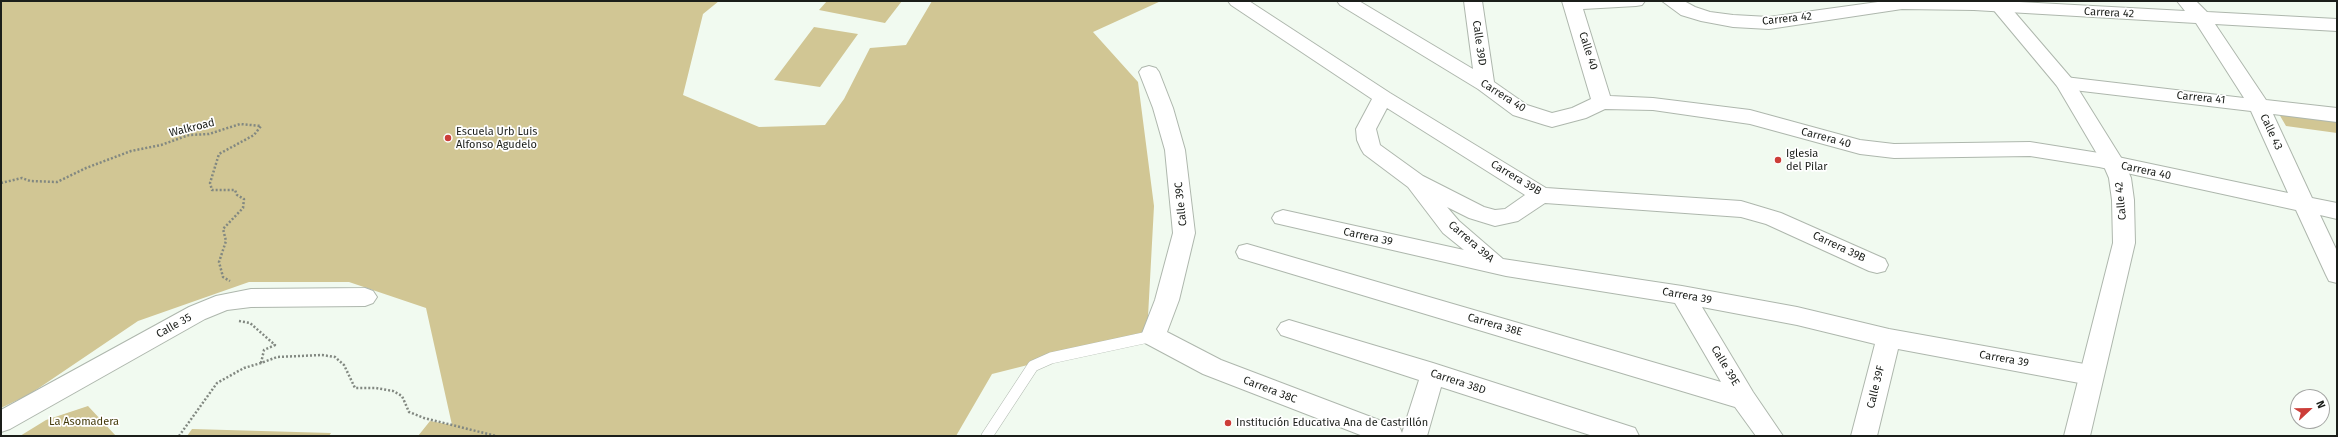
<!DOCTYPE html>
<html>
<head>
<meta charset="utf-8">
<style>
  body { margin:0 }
  #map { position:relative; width:2338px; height:437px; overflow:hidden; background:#f1faf0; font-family:"Fira Sans",sans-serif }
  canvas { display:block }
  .frame { position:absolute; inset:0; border:2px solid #1b1e1a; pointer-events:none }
  .north { position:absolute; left:2290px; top:389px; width:40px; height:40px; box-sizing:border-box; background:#fff; border:1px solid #a4a5a3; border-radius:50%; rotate:68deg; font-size:11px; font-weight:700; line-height:16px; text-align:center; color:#1b1e1a }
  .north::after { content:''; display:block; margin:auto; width:14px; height:18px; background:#cc3d38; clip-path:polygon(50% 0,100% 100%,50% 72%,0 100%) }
</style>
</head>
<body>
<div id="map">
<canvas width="2338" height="437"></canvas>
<div class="frame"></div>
<div class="north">N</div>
</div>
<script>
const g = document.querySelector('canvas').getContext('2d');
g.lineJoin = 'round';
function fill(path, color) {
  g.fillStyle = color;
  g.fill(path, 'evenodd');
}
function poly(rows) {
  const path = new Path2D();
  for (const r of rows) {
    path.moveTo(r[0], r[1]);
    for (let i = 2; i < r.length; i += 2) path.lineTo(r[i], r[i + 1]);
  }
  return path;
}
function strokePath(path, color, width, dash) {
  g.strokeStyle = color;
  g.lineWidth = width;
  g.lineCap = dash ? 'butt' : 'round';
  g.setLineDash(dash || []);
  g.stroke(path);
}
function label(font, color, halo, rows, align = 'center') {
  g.font = font + ' "Fira Sans",sans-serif';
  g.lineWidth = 3.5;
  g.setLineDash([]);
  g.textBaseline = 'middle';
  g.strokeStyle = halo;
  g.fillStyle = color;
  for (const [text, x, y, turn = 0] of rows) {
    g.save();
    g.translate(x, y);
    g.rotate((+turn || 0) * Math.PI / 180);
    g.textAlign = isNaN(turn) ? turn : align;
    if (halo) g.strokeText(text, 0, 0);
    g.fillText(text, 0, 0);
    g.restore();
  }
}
fill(poly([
  [1,1,719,1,703,14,683,95,759,127,825,125,844,99,870,48,906,45,932,1,1161,1,1093,32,1138,82,1154,206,1147,335,992,374,956,436,418,436,430,421,452,425,426,308,349,282,249,282,138,321,30,394,1,408],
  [827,1,902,1,885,23,819,10],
  [814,27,858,34,820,87,774,80],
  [2279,114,2337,122,2337,133,2286,126],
  [88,406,116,436,20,436,46,420],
  [192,429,331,433,329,436,187,436]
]), '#d1c694');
const lane = poly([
  [987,436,1033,366,1051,358,1153,336]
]);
const street = poly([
  [1228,1,1249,1,1390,93,1546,188,1741,201,1781,213,1885,259,1888,265,1885,271,1877,273,1869,271,1766,224,1741,217,1545,203,1518,221,1495,226,1469,218,1447,207,1459,221,1503,259,1682,286,1797,307,1889,329,2090,365,2099,368,2102,375,2099,382,2090,385,1898,349,1877,436,1851,436,1875,344,1797,325,1702,307,1753,392,1783,436,1756,436,1735,407,1239,258,1236,252,1239,246,1247,244,1721,382,1675,303,1506,276,1275,223,1272,218,1275,213,1283,210,1464,250,1443,233,1408,187,1364,154,1361,149,1357,140,1356,129,1372,99,1231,5,1228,1],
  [1387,108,1525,195,1505,209,1495,210,1484,207,1423,176,1380,145,1376,129,1387,108],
  [1337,1,1359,1,1473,69,1464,1,1482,1,1494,82,1527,105,1552,113,1572,108,1591,99,1562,1,1645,1,1642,5,1636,6,1583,9,1610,96,1653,98,1750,110,1860,140,1894,144,2030,142,2099,153,2288,193,2251,111,2065,89,2058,87,2055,83,2058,79,2065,77,2244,98,2196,23,1974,10,1902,9,1769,29,1733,27,1701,21,1681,15,1662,1,1684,1,1695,7,1710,12,1733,15,1769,17,1885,1,2001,1,2185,11,2177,1,2196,1,2207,12,2337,19,2337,31,2215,24,2266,100,2337,108,2337,122,2273,114,2312,198,2337,203,2337,219,2320,215,2337,251,2337,283,2329,281,2326,275,2296,210,2099,167,2030,156,1894,158,1860,154,1750,124,1653,110,1605,109,1586,118,1552,127,1545,125,1513,115,1478,89,1340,5,1337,1],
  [1149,66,1156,68,1159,72,1173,108,1185,150,1195,233,1179,300,1167,332,1221,360,1400,428,1402,433,1419,380,1281,335,1277,329,1281,323,1289,320,1433,363,1635,428,1639,436,1593,436,1441,387,1427,436,1363,436,1203,374,1145,343,1141,336,1155,300,1173,233,1165,150,1153,108,1139,72,1142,68,1149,66],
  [365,288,373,291,377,297,373,303,365,306,251,307,227,310,205,319,10,429,1,432,1,410,189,307,216,296,251,289,365,288]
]);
const secondary = poly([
  [1986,1,2005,1,2072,79,2125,164,2131,178,2134,200,2135,243,2090,436,2064,436,2113,243,2112,200,2109,178,2103,164,2057,86,1986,1]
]);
strokePath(lane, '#aeb7ad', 12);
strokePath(street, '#aeb7ad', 2);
strokePath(secondary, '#aeb7ad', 2);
strokePath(poly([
  [1,183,22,178,30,181,57,182,86,168,131,151,161,145,189,135,209,134,240,124,261,126,254,135,219,154,210,183,212,190,235,190,237,195,244,199,243,208,223,229,226,241,219,262,223,277,230,281],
  [239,321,250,323,275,345,264,350,261,363,277,357,322,355,335,357,344,365,355,388,376,388,393,391,402,396,409,412,424,418,496,436],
  [179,436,217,383,244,368,261,363]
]), '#828881', 2.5, [2, 2]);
strokePath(lane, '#fff', 11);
fill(street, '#fff');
fill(secondary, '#fff');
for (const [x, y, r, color] of [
  [448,138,4,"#cc3d38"],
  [1778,160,4,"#cc3d38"],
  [1228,423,4,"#cc3d38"]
]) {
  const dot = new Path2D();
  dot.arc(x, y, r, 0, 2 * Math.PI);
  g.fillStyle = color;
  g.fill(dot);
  strokePath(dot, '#fff', 1.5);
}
label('11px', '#1b1e1a', '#fff', [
  ["Carrera 42",2109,13,3],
  ["Carrera 42",1787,19,-6],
  ["Calle 39D",1479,43,82],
  ["Calle 40",1588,51,72],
  ["Carrera 40",1503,96,32],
  ["Carrera 41",2201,98,6],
  ["Walkroad",192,128,-14],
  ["Calle 43",2271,132,65],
  ["Carrera 40",1826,138,15],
  ["Carrera 40",2146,171,12],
  ["Carrera 39B",1516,178,31],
  ["Calle 42",2121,201,-96],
  ["Calle 39C",1181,204,-96],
  ["Carrera 39",1368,237,12],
  ["Carrera 39A",1471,242,41],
  ["Carrera 39B",1839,247,25],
  ["Carrera 39",1687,296,10],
  ["Carrera 38E",1495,325,16],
  ["Calle 35",174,326,-29],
  ["Carrera 39",2004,359,10],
  ["Calle 39E",1725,366,59],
  ["Carrera 38D",1458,382,18],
  ["Calle 39F",1876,387,-76],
  ["Carrera 38C",1270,390,21]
]);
label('11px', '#1b1e1a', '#fff', [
  ["Escuela Urb Luis",456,132],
  ["Alfonso Agudelo",456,145],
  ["Iglesia",1786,154],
  ["del Pilar",1786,167],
  ["Institución Educativa Ana de Castrillón",1236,423]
], 'left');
label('11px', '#443a0b', '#fff', [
  ["La Asomadera",84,422]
]);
</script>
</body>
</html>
